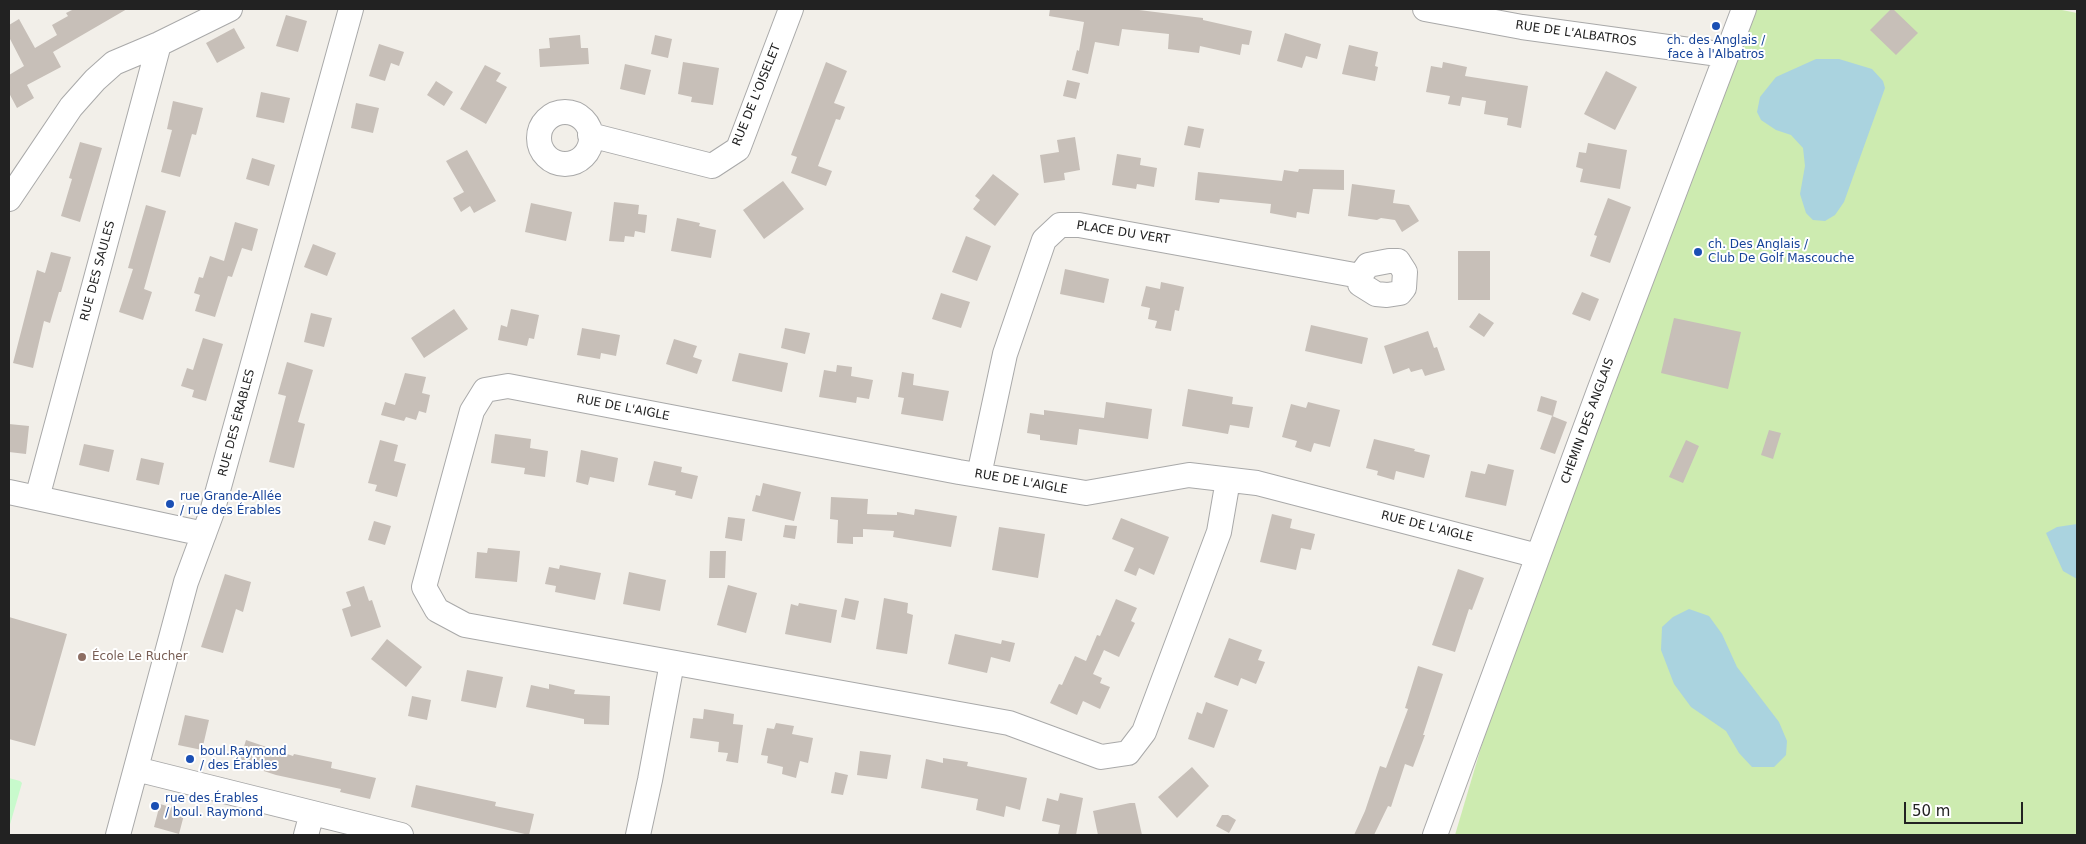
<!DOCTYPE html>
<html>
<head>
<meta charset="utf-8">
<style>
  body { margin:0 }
  #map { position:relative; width:2086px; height:844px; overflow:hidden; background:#f2efe9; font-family:"DejaVu Sans",sans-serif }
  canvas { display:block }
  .frame { position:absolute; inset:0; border:10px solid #222; pointer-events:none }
  .scale { position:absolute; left:1904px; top:802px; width:119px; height:22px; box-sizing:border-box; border:2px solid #222; border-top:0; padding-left:6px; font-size:15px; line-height:18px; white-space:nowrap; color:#222; -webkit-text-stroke:4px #fff; paint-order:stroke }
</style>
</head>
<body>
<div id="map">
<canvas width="2086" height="844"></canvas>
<div class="frame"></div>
<div class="scale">50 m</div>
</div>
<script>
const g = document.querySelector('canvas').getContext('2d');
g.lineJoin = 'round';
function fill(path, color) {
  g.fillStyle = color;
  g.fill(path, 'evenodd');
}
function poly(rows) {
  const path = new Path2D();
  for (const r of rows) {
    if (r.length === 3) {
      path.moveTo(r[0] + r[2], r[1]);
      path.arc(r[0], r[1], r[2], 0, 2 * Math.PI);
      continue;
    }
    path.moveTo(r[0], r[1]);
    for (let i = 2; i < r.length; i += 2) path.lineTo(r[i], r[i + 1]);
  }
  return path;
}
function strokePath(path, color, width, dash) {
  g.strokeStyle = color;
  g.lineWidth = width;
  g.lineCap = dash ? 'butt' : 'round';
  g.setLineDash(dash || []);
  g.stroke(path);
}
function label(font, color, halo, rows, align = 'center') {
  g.font = font + ' "DejaVu Sans",sans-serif';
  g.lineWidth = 4;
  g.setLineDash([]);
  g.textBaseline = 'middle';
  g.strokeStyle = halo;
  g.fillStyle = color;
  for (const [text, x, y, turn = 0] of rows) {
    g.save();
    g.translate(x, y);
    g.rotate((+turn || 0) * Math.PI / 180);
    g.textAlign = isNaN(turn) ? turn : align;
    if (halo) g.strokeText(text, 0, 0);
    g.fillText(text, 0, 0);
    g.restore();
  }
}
fill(poly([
  [1742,9,2057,9,2077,13,2077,835,1455,835,1538,556]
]), '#cdebb0');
fill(poly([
  [9,778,20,781,22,783,9,828]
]), '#c8facc');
fill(poly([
  [1816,59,1839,59,1872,69,1883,81,1885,88,1844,202,1835,215,1825,221,1813,220,1806,213,1800,194,1805,166,1803,148,1791,135,1776,130,1761,120,1757,112,1760,97,1776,77],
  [2077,524,2077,579,2063,571,2046,533,2057,527],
  [1689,609,1709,616,1722,634,1737,667,1779,722,1787,741,1786,755,1774,767,1752,767,1739,753,1726,731,1691,707,1674,684,1661,650,1662,627,1673,617]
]), '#aad3df');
fill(poly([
  [74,9,127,9,53,52,61,67,27,85,34,98,17,108,9,93,9,75,24,66,9,37,9,25,19,19,35,48,57,35,52,25,68,16,66,13],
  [1050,9,1131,9,1203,18,1203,20,1252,31,1249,45,1242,44,1240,55,1200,46,1199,53,1168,49,1169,34,1122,29,1119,46,1095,42,1088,74,1072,70,1077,50,1079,51,1084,22,1049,16],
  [1891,9,1893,9,1918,33,1896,55,1870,30],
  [286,15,307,21,298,52,276,46],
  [234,28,245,48,217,63,206,43],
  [1285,33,1321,44,1317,59,1306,56,1302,68,1277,61],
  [580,35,581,48,588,48,589,64,540,67,539,49,550,48,549,38],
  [655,35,672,39,668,58,651,54],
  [379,44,404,52,399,66,391,63,385,81,369,76],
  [1349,45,1378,52,1375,66,1378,67,1375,81,1342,74],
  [683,62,719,68,713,105,691,102,692,97,678,94],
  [826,62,847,71,834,103,845,107,840,120,836,119,818,166,832,171,826,186,791,173,797,157,791,155],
  [1443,62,1467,67,1465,76,1528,86,1521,128,1507,125,1508,118,1484,114,1486,101,1462,97,1460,106,1448,104,1450,96,1426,92,1431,66,1442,68],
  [625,64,651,70,645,95,620,89],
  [485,65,501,73,496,81,507,87,486,124,460,109],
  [1606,71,1637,87,1615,130,1584,114],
  [1067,80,1080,83,1076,99,1063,96],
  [436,81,453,92,444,106,427,95],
  [261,92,290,98,284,123,256,117],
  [173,101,203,108,196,135,192,134,180,177,161,172,172,130,167,129],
  [356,103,379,108,373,133,351,128],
  [1188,126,1204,129,1200,148,1184,145],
  [1075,137,1080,170,1064,173,1065,180,1044,183,1040,155,1059,152,1057,140],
  [80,142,102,148,80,222,61,216,72,179,69,178],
  [1588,143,1627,150,1620,189,1580,182,1583,169,1576,167,1579,152,1586,153],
  [467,150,496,201,474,213,470,206,461,212,453,198,464,192,446,161],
  [1117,154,1141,158,1140,165,1157,168,1154,187,1137,184,1136,189,1112,185],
  [252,158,275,165,269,186,246,179],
  [1299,169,1344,170,1344,190,1313,189,1309,214,1297,212,1296,218,1270,213,1271,204,1220,199,1219,203,1195,200,1198,172,1282,181,1284,170,1298,172],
  [993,174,1019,194,995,226,973,209,980,200,975,196],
  [783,181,804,209,764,239,743,210],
  [1352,184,1395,190,1393,203,1409,205,1419,221,1402,232,1395,220,1381,218,1377,220,1348,216],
  [1608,198,1631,207,1610,263,1590,256,1597,236,1594,235],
  [614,202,639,205,638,214,647,215,645,233,635,231,634,237,625,236,624,242,609,241],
  [531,203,572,212,566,241,525,232],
  [146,205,166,211,144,289,152,292,143,320,119,312,133,269,128,268],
  [677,218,700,223,699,226,716,230,711,258,671,251],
  [235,222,258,229,252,251,242,248,232,277,228,276,215,317,195,311,200,295,194,293,199,277,203,278,210,256,224,261],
  [966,236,991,246,977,281,952,272],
  [313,244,336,253,327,276,304,267],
  [1458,251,1490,251,1490,300,1458,300],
  [51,252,71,257,61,292,59,292,50,323,44,321,33,368,13,363,37,270,45,273],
  [1065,269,1109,279,1104,303,1060,294],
  [1161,282,1184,287,1179,311,1175,310,1171,331,1155,328,1157,321,1148,319,1150,308,1141,306,1146,286,1160,289],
  [1582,292,1599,299,1590,321,1572,314],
  [941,293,970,302,961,328,932,319],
  [454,309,468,329,424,358,411,338],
  [511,309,539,315,534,339,529,338,527,346,498,340,501,325,507,327],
  [311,313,332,318,324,347,304,342],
  [1479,313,1494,323,1484,337,1469,327],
  [1674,318,1741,332,1728,389,1661,373],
  [1311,325,1368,338,1362,364,1305,351],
  [582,328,620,335,616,356,601,353,600,359,577,355],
  [785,328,810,333,805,354,781,348],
  [1428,331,1434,348,1437,347,1445,370,1425,376,1422,369,1411,372,1409,368,1393,374,1384,346],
  [203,338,223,344,206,401,192,397,194,390,181,386,187,368,193,370],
  [674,339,697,346,693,357,702,360,697,374,666,364],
  [739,353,788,363,782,392,732,381],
  [287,362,313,370,298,422,305,424,294,468,269,462,286,396,278,394],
  [837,365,852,367,851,376,873,380,869,399,857,397,856,403,819,397,824,370,836,372],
  [902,372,914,374,913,385,949,391,943,421,901,414,904,398,898,397],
  [405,373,426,377,422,393,430,395,426,413,419,411,416,420,406,417,404,421,381,415,385,402,395,405],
  [1188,389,1233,397,1232,404,1253,407,1249,428,1230,425,1228,434,1182,426],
  [1541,396,1557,401,1553,416,1537,411],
  [1106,402,1152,409,1148,439,1079,429,1077,445,1040,440,1040,435,1027,433,1030,413,1044,415,1044,410,1104,418],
  [1308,402,1340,410,1330,447,1314,443,1311,452,1295,447,1297,441,1282,437,1291,404,1306,408],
  [1552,416,1567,422,1555,454,1540,449],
  [9,424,29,426,26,454,9,452],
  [1769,430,1781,433,1773,459,1761,455],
  [495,434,531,439,530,448,548,451,545,477,524,474,525,468,491,463],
  [1374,439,1415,449,1414,451,1430,455,1424,478,1396,471,1394,480,1377,475,1378,471,1366,468],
  [380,440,398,445,394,461,406,464,397,497,375,491,377,485,368,483],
  [1686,440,1699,446,1683,483,1669,477],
  [84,444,114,450,109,472,79,465],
  [581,450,618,458,614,482,590,477,588,485,576,482],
  [141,458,164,463,159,485,136,480],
  [654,461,682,467,681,472,698,476,692,499,675,495,676,491,648,485],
  [1488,464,1514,470,1506,506,1465,497,1471,471,1485,474],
  [763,483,801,492,794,521,752,511,756,495,760,496],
  [831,497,868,499,867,514,897,515,897,512,914,515,915,509,957,516,951,547,893,537,894,531,863,529,863,537,853,537,853,544,837,543,838,520,830,519],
  [1272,514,1292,519,1290,528,1315,534,1311,550,1301,548,1296,570,1260,562],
  [728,517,745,519,742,541,725,538],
  [1121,518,1169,537,1154,575,1139,568,1136,576,1124,571,1134,548,1112,539],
  [374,521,391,526,385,545,368,540],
  [785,525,797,526,795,539,783,537],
  [999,527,1045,534,1038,578,992,570],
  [488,548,520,551,517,582,475,578,477,552,487,553],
  [710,551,726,551,725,578,709,578],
  [560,565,601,573,595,600,555,592,556,586,545,584,549,567,559,569],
  [1458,569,1484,578,1472,610,1469,609,1455,652,1432,645],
  [629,572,666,580,660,611,623,604],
  [225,574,251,582,243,612,236,609,223,653,201,647],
  [728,585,757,593,746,633,717,625],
  [364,586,369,601,372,600,381,627,351,637,342,609,351,606,346,592],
  [845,598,859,601,855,620,841,617],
  [884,598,908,603,907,613,913,615,907,654,876,649],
  [1116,599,1137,608,1131,621,1135,623,1119,657,1104,650,1093,674,1102,678,1100,683,1110,687,1100,709,1083,701,1077,715,1050,703,1059,684,1062,685,1075,656,1086,661,1097,635,1100,636],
  [799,603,837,610,831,643,785,634,791,604,798,606],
  [9,617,67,634,35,746,9,739],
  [955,634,1001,644,1002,640,1015,643,1010,662,991,657,987,673,948,664],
  [1229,638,1262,650,1258,660,1265,662,1256,684,1241,678,1238,686,1214,677],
  [387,639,422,667,406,687,371,659],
  [1418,666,1443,674,1423,735,1425,735,1413,767,1405,764,1391,807,1388,806,1374,835,1354,835,1365,811,1380,766,1386,768,1408,709,1405,708],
  [467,670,503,677,496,708,461,701],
  [549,684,575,690,574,694,610,696,609,725,584,724,584,719,526,707,531,685,549,689],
  [412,696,431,700,427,720,408,716],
  [1206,702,1228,710,1214,748,1188,739,1197,712,1202,714],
  [704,709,734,714,733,724,743,725,738,763,726,761,728,753,718,752,719,742,690,738,693,718,703,719],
  [185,715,209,720,202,750,178,745],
  [776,723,794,726,792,734,813,738,808,763,800,761,796,778,782,774,783,767,767,763,768,756,761,755,767,728,774,729],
  [246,740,293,756,294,754,332,762,331,768,376,778,370,799,340,792,341,789,276,775,239,763],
  [860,751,891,755,887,779,857,775],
  [943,758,968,762,967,766,1027,778,1020,810,1006,806,1004,817,976,810,978,799,921,788,926,759,943,763],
  [1192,767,1209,786,1177,818,1158,797],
  [835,772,848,775,843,795,831,793],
  [416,785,496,802,495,806,534,814,529,835,411,807],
  [1060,793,1083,798,1076,835,1058,835,1060,825,1042,821,1047,798,1058,801],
  [1130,803,1135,803,1142,835,1098,835,1093,811],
  [160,804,185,811,179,834,154,827],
  [1222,815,1228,815,1236,820,1229,833,1216,826]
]), '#c7bfb8');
const minor = poly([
  [1425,9,1522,27,1726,55],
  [565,138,26],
  [590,135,712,166,738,149,791,9],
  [9,199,71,107,95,80,114,63,159,44,230,9],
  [1389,261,1398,261,1405,272,1404,288,1400,293,1387,295,1376,294,1360,284,1360,276,1368,265,1389,261],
  [979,475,1005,354,1044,240,1060,225,1079,225,1360,276],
  [1228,480,1219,532,1144,732,1128,753,1101,757,1009,723,465,625,437,610,424,587,472,411,485,390,508,386,959,472,1086,493,1189,475,1257,483,1538,556],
  [9,492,204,534],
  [37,498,159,44],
  [136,769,401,835],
  [118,835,186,582,212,512,351,9],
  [306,835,312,813],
  [638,835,650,780,672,663],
  [1435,835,1599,391,1744,9]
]);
strokePath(minor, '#a9a9a9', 26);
strokePath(minor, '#fff', 24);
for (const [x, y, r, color] of [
  [1716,26,5,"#1a4fb4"],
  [1698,252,5,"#1a4fb4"],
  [170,504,5,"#1a4fb4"],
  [82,657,5,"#8d6e63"],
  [190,759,5,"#1a4fb4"],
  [155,806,5,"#1a4fb4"]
]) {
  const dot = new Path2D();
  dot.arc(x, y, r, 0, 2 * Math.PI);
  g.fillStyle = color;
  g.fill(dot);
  strokePath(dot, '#fff', 2);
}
label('12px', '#222', '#fff', [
  ["RUE DE L'ALBATROS",1576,34,8],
  ["RUE DE L'OISELET",757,95,-68],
  ["PLACE DU VERT",1123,233,9],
  ["RUE DES SAULES",98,271,-75],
  ["RUE DE L'AIGLE",623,408,11],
  ["CHEMIN DES ANGLAIS",1588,421,-70],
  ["RUE DES ÉRABLES",237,423,-75],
  ["RUE DE L'AIGLE",1021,482,10],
  ["RUE DE L'AIGLE",1427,527,14]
]);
label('12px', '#164399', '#fff', [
  ["ch. des Anglais /",1716,41,"center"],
  ["face à l'Albatros",1716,55,"center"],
  ["ch. Des Anglais /",1708,245],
  ["Club De Golf Mascouche",1708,259],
  ["rue Grande-Allée",180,497],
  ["/ rue des Érables",180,511],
  ["boul.Raymond",200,752],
  ["/ des Érables",200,766],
  ["rue des Érables",165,799],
  ["/ boul. Raymond",165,813]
], 'left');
label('12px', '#785e54', '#fff', [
  ["École Le Rucher",92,657]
], 'left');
</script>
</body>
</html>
